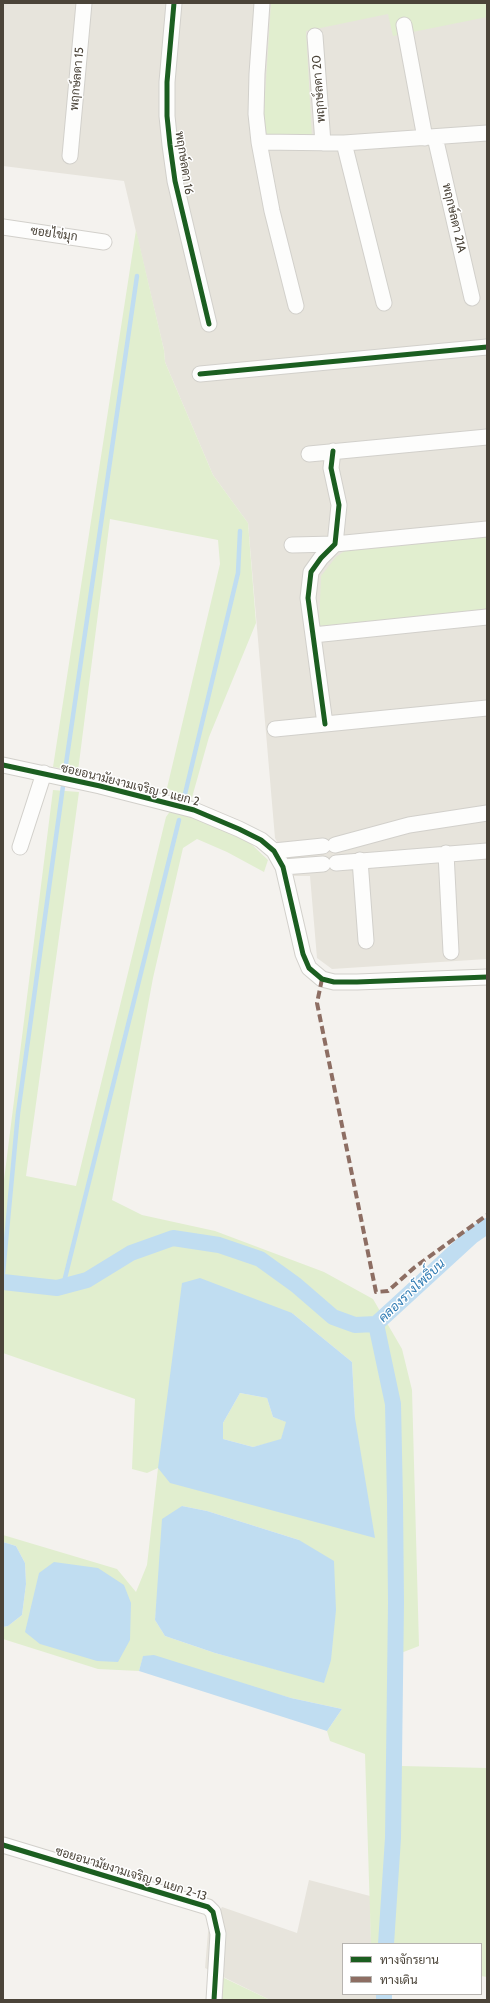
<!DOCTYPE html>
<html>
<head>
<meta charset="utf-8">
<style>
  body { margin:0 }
  #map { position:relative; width:490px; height:2003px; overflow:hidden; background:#f4f2ee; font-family:Cabin,Sarabun,sans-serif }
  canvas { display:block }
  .frame { position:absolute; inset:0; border:4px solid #4b4439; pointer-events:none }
  .legend { position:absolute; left:342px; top:1943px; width:140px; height:52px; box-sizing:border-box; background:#fff; border:1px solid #b7b4b0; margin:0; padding:5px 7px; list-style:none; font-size:12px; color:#4b4439 }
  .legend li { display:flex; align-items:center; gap:8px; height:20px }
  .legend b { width:20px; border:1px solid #b7b4b0 }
</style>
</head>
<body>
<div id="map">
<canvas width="490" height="2003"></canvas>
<div class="frame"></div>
<ul class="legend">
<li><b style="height:5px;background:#1b5e20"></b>ทางจักรยาน</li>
<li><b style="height:5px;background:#8d6e63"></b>ทางเดิน</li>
</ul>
</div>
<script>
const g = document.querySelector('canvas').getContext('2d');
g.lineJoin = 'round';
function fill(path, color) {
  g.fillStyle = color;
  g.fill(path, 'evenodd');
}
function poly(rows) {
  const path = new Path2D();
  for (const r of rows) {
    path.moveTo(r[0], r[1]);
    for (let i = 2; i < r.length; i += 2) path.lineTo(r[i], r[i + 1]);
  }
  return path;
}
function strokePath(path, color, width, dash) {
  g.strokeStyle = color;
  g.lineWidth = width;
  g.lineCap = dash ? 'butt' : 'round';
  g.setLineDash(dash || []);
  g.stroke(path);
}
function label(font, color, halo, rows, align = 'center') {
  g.font = font + ' Cabin,Sarabun,sans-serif';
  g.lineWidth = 3;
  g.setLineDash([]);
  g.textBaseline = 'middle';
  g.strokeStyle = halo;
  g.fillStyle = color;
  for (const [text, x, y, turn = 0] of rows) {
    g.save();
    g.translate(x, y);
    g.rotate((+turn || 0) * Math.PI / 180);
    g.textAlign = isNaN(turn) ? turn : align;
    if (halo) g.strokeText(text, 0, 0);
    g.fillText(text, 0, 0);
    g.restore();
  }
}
fill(poly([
  [3,3,487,3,487,959,332,969,317,958,310,876,294,876,275,838,248,523,213,475,165,362,164,350,124,181,3,166],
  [309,1880,370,1896,371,1944,343,1944,343,1994,378,1994,378,2000,270,2000,205,1968,208,1932,222,1907,297,1933]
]), '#e7e4dc');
fill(poly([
  [271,3,487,3,487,17,393,36,388,14,306,31,312,138,271,137,266,133,263,126],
  [136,230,164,350,165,362,213,475,248,523,256,623,209,737,191,801,167,788,220,564,218,540,110,519,78,771,53,767],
  [487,535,487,611,319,626,321,576,336,557,349,548],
  [53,790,79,792,26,1176,76,1186,166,817,171,810,193,817,247,840,268,860,264,872,227,852,197,839,183,848,153,978,112,1200,142,1215,215,1231,324,1272,373,1299,402,1349,412,1390,419,1646,401,1653,402,1766,487,1768,487,1977,481,1976,481,1944,371,1944,365,1754,330,1741,327,1731,342,1709,291,1698,143,1657,139,1671,98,1669,3,1639,3,1627,8,1626,22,1615,26,1584,25,1563,16,1546,3,1542,3,1535,117,1569,136,1592,147,1565,158,1468,147,1473,132,1469,135,1399,3,1353,3,1188],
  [292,1313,352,1362,355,1418,170,1483],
  [182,1506,207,1511,299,1540,324,1682,215,1653,165,1636,155,1620,158,1591],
  [240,1393,267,1398,273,1417,287,1422,281,1440,253,1447,223,1439,223,1423],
  [222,1977,270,2000,221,2000]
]), '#e1eecf');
fill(poly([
  [200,1278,292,1313,352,1362,355,1418,375,1538,170,1483,158,1468,182,1283],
  [240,1393,267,1398,273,1417,286,1422,281,1439,253,1447,223,1439,223,1423],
  [182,1506,207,1511,299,1540,334,1561,336,1610,331,1660,324,1683,215,1653,165,1636,155,1620,162,1519],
  [3,1542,16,1546,25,1563,26,1584,22,1615,8,1626,3,1627],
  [54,1562,98,1568,124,1585,131,1603,130,1640,118,1662,97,1661,40,1644,25,1632,39,1573],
  [154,1655,291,1698,342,1709,327,1731,139,1671,143,1656]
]), '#c0ddf1');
strokePath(poly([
  [185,794,238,573,240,531],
  [3,1273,18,1113,67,757,137,276],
  [63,1286,179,820]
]), '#c0ddf1', 4.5);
strokePath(poly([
  [3,1282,57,1288,87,1280,131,1253,173,1238,219,1245,260,1259,296,1285,333,1317,355,1325,376,1324,472,1236,487,1226],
  [376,1324,393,1404,395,1501,396,1603,393,1838,386,1944],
  [384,2000,384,1994]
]), '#c0ddf1', 16);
const minor = poly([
  [174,3,167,82,167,116,170,145,175,181,209,324],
  [262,3,257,74,256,114,259,142,272,211,296,306],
  [404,25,425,138],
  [315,36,323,143],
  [435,137,472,298],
  [259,142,344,143,487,133],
  [344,143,384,303],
  [70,156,84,3],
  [3,227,104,242],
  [200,374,487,347],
  [309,454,487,437],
  [292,545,335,544,487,529],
  [313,635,487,617],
  [325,724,308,598,311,572,321,558,335,544,339,505,331,468,333,451],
  [275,729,487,708],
  [3,765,100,786,194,810,239,829,261,840,274,851,283,867,303,954,309,968,322,979,334,982,357,982,487,977],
  [335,845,409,825,487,813],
  [20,847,44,773],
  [274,851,323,846],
  [446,853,451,952],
  [360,860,366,941],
  [336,863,487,851],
  [283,867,323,864],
  [3,1845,208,1907,213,1912,218,1934,214,2000]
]);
strokePath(minor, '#d2d0cb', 17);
strokePath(minor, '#fdfdfc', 15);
strokePath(poly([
  [322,979,317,1003,376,1292,388,1291,415,1267,487,1215]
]), '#8d6e63', 4, [8, 4]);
strokePath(poly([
  [174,3,167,82,167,116,170,145,175,181,209,324],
  [200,374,487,347],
  [325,724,308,598,311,572,321,558,335,544,339,505,331,468,333,451],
  [3,765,100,786,194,810,239,829,261,840,274,851,283,867,303,954,309,968,322,979,334,982,357,982,487,977],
  [3,1845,208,1907,213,1912,218,1934,214,2000]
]), '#1b5e20', 5);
label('12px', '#4b4439', '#fff', [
  ["พฤกษ์ลดา 15",77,79,-85],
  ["พฤกษ์ลดา 20",319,89,-94],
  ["พฤกษ์ลดา 16",184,163,81],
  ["พฤกษ์ลดา 21A",454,218,77],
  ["ซอยไข่มุก",54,234,8],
  ["ซอยอนามัยงามเจริญ 9 แยก 2",130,785,14],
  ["ซอยอนามัยงามเจริญ 9 แยก 2-13",131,1874,17]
]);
label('italic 13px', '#2e7ab2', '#fff', [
  ["คลองรางโพธิ์บน",412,1291,-43]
]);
</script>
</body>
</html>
